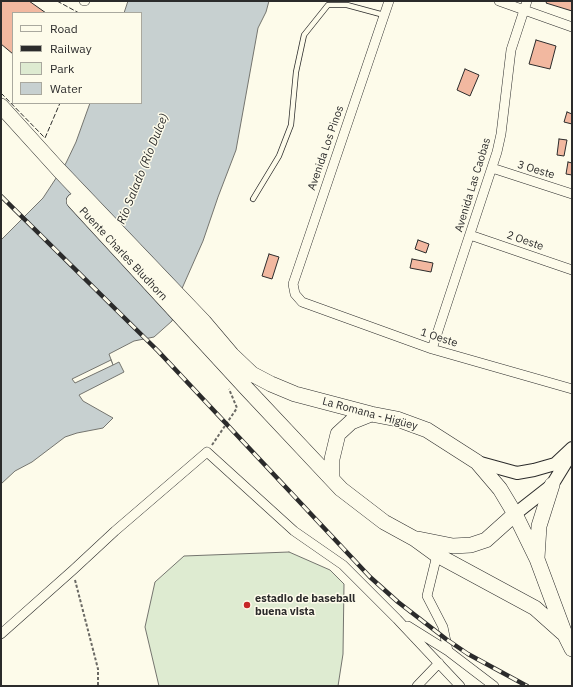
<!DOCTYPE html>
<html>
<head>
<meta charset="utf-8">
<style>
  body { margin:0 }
  #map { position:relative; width:573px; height:687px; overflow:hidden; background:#fdfbea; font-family:"IBM Plex Sans",sans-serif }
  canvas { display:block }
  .frame { position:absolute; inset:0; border:2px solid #2b2b2b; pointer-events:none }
  .legend { position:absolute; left:12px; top:12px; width:130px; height:92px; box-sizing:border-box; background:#fdfbea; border:1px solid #a9a89e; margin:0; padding:5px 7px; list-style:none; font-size:12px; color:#2b2b2b }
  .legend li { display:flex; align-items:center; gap:8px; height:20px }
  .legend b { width:20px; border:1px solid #a9a89e }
</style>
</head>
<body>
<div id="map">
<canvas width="573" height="687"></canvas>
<div class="frame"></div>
<ul class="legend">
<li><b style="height:5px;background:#fdfbea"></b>Road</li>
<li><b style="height:5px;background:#2b2b2b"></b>Railway</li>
<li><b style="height:11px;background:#deebd1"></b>Park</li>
<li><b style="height:11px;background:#c7d0d0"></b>Water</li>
</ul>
</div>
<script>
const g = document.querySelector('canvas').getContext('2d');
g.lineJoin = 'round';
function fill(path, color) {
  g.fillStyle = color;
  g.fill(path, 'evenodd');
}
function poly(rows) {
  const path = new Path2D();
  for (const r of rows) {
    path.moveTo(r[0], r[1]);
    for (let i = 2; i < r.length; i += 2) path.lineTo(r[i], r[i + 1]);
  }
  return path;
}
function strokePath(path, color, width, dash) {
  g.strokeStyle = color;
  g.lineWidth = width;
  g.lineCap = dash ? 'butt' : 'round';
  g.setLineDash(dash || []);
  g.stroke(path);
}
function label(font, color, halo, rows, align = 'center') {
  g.font = font + ' "IBM Plex Sans",sans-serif';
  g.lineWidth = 3;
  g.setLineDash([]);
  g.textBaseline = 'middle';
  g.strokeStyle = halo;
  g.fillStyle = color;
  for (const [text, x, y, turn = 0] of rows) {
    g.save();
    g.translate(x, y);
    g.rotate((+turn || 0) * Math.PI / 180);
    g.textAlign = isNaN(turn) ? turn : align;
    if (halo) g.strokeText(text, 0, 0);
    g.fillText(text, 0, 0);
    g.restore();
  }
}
const green = poly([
  [289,552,330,570,344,584,343,654,338,686,159,686,145,627,155,582,184,556,289,552]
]);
fill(green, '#deebd1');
strokePath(green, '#74746e', 1);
const water = poly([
  [128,1,269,1,266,12,258,28,236,150,218,197,203,241,180,293,172,321,154,337,134,341,109,354,113,365,119,362,124,372,79,395,83,401,113,418,103,428,77,433,65,437,32,462,15,471,1,484,1,240,43,198,66,163,76,142,90,103,141,103,141,13,124,13,128,1]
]);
fill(water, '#c7d0d0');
strokePath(water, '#74746e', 1);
const pier = poly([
  [111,360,113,365,75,383,72,379,111,360]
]);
fill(pier, '#fdfbea');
strokePath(pier, '#74746e', 1);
const building = poly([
  [1,1,29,1,46,13,13,13,13,54,1,44,1,1],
  [547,1,572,1,572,11,546,3,547,1],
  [536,40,556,46,550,69,529,64,536,40],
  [465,69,479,75,470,96,457,90,465,69],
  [567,112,572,114,572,124,564,122,567,112],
  [559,139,567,140,564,156,557,155,559,139],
  [568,162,572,163,572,175,566,174,568,162],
  [418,240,429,244,426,253,415,249,418,240],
  [269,254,279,257,272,279,262,276,269,254],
  [412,259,433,263,431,272,410,268,412,259]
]);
fill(building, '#f2b8a0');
strokePath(building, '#2b2b2b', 1);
const service = poly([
  [253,199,279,156,291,125,296,72,304,35,328,5,347,5,384,15]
]);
const minor = poly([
  [84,1,85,1],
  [389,1,293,284,295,294,302,302,432,349,572,389],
  [499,1,572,27],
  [492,168,572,194],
  [470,235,572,270],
  [432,349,497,152,501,134,511,50,527,1],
  [437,555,427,596,443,627,448,651],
  [408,626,448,651,494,686],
  [1,634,73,570,115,531,207,452,294,531,343,565,397,619,460,686],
  [417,686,439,663]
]);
const tertiary = poly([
  [477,462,517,473,534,470,555,464,572,448],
  [515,514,552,485,571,454]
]);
const primary = poly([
  [1,106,59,170,204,322,232,355,252,374,271,384,295,394,371,414,397,419,427,430,477,462,500,489,515,514,537,559,566,637,572,649],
  [74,201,247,389,341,489,384,522,415,539,437,555,535,608,563,633],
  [332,478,332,459,338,434,351,422,371,414],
  [418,539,453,546,471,545,486,540,515,514],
  [537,558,539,526,552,485]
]);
strokePath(service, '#2b2b2b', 6);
strokePath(minor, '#2b2b2b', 10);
strokePath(tertiary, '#2b2b2b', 14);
strokePath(primary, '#2b2b2b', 16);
strokePath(poly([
  [212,445,237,408,229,389],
  [75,580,98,669,98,686]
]), '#6a6964', 2, [3, 2]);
strokePath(service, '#fdfbea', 4.5);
strokePath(minor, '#fdfbea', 9);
strokePath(tertiary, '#fdfbea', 12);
strokePath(primary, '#fdfbea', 15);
const rail = poly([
  [1,196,158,351,370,577,398,602,446,639,468,654,527,686]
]);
strokePath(rail, '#2b2b2b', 4.5);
strokePath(rail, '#fdfbea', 3, [9]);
strokePath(poly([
  [57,1,79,13],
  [1,93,45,138,60,103]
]), '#2b2b2b', 1, [5, 2]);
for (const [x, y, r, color] of [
  [247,605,4,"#c62828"]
]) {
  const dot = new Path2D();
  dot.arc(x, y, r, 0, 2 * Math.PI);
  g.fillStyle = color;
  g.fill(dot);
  strokePath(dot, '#fdfbea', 1.5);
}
label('11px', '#2b2b2b', '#fdfbea', [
  ["Avenida Los Pinos",326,148,-71],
  ["3 Oeste",536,170,17],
  ["Avenida Las Caobas",473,185,-73],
  ["2 Oeste",525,241,19],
  ["Puente Charles Bludhorn",123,254,47],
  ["1 Oeste",439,338,18],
  ["La Romana - Higüey",370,414,15]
]);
label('bold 11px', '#2b2b2b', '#fdfbea', [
  ["estadio de baseball",255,599],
  ["buena vista",255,612]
], 'left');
label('italic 12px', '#2b2b2b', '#fdfbea', [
  ["Río Salado (Río Dulce)",143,169,-68]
]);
</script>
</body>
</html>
